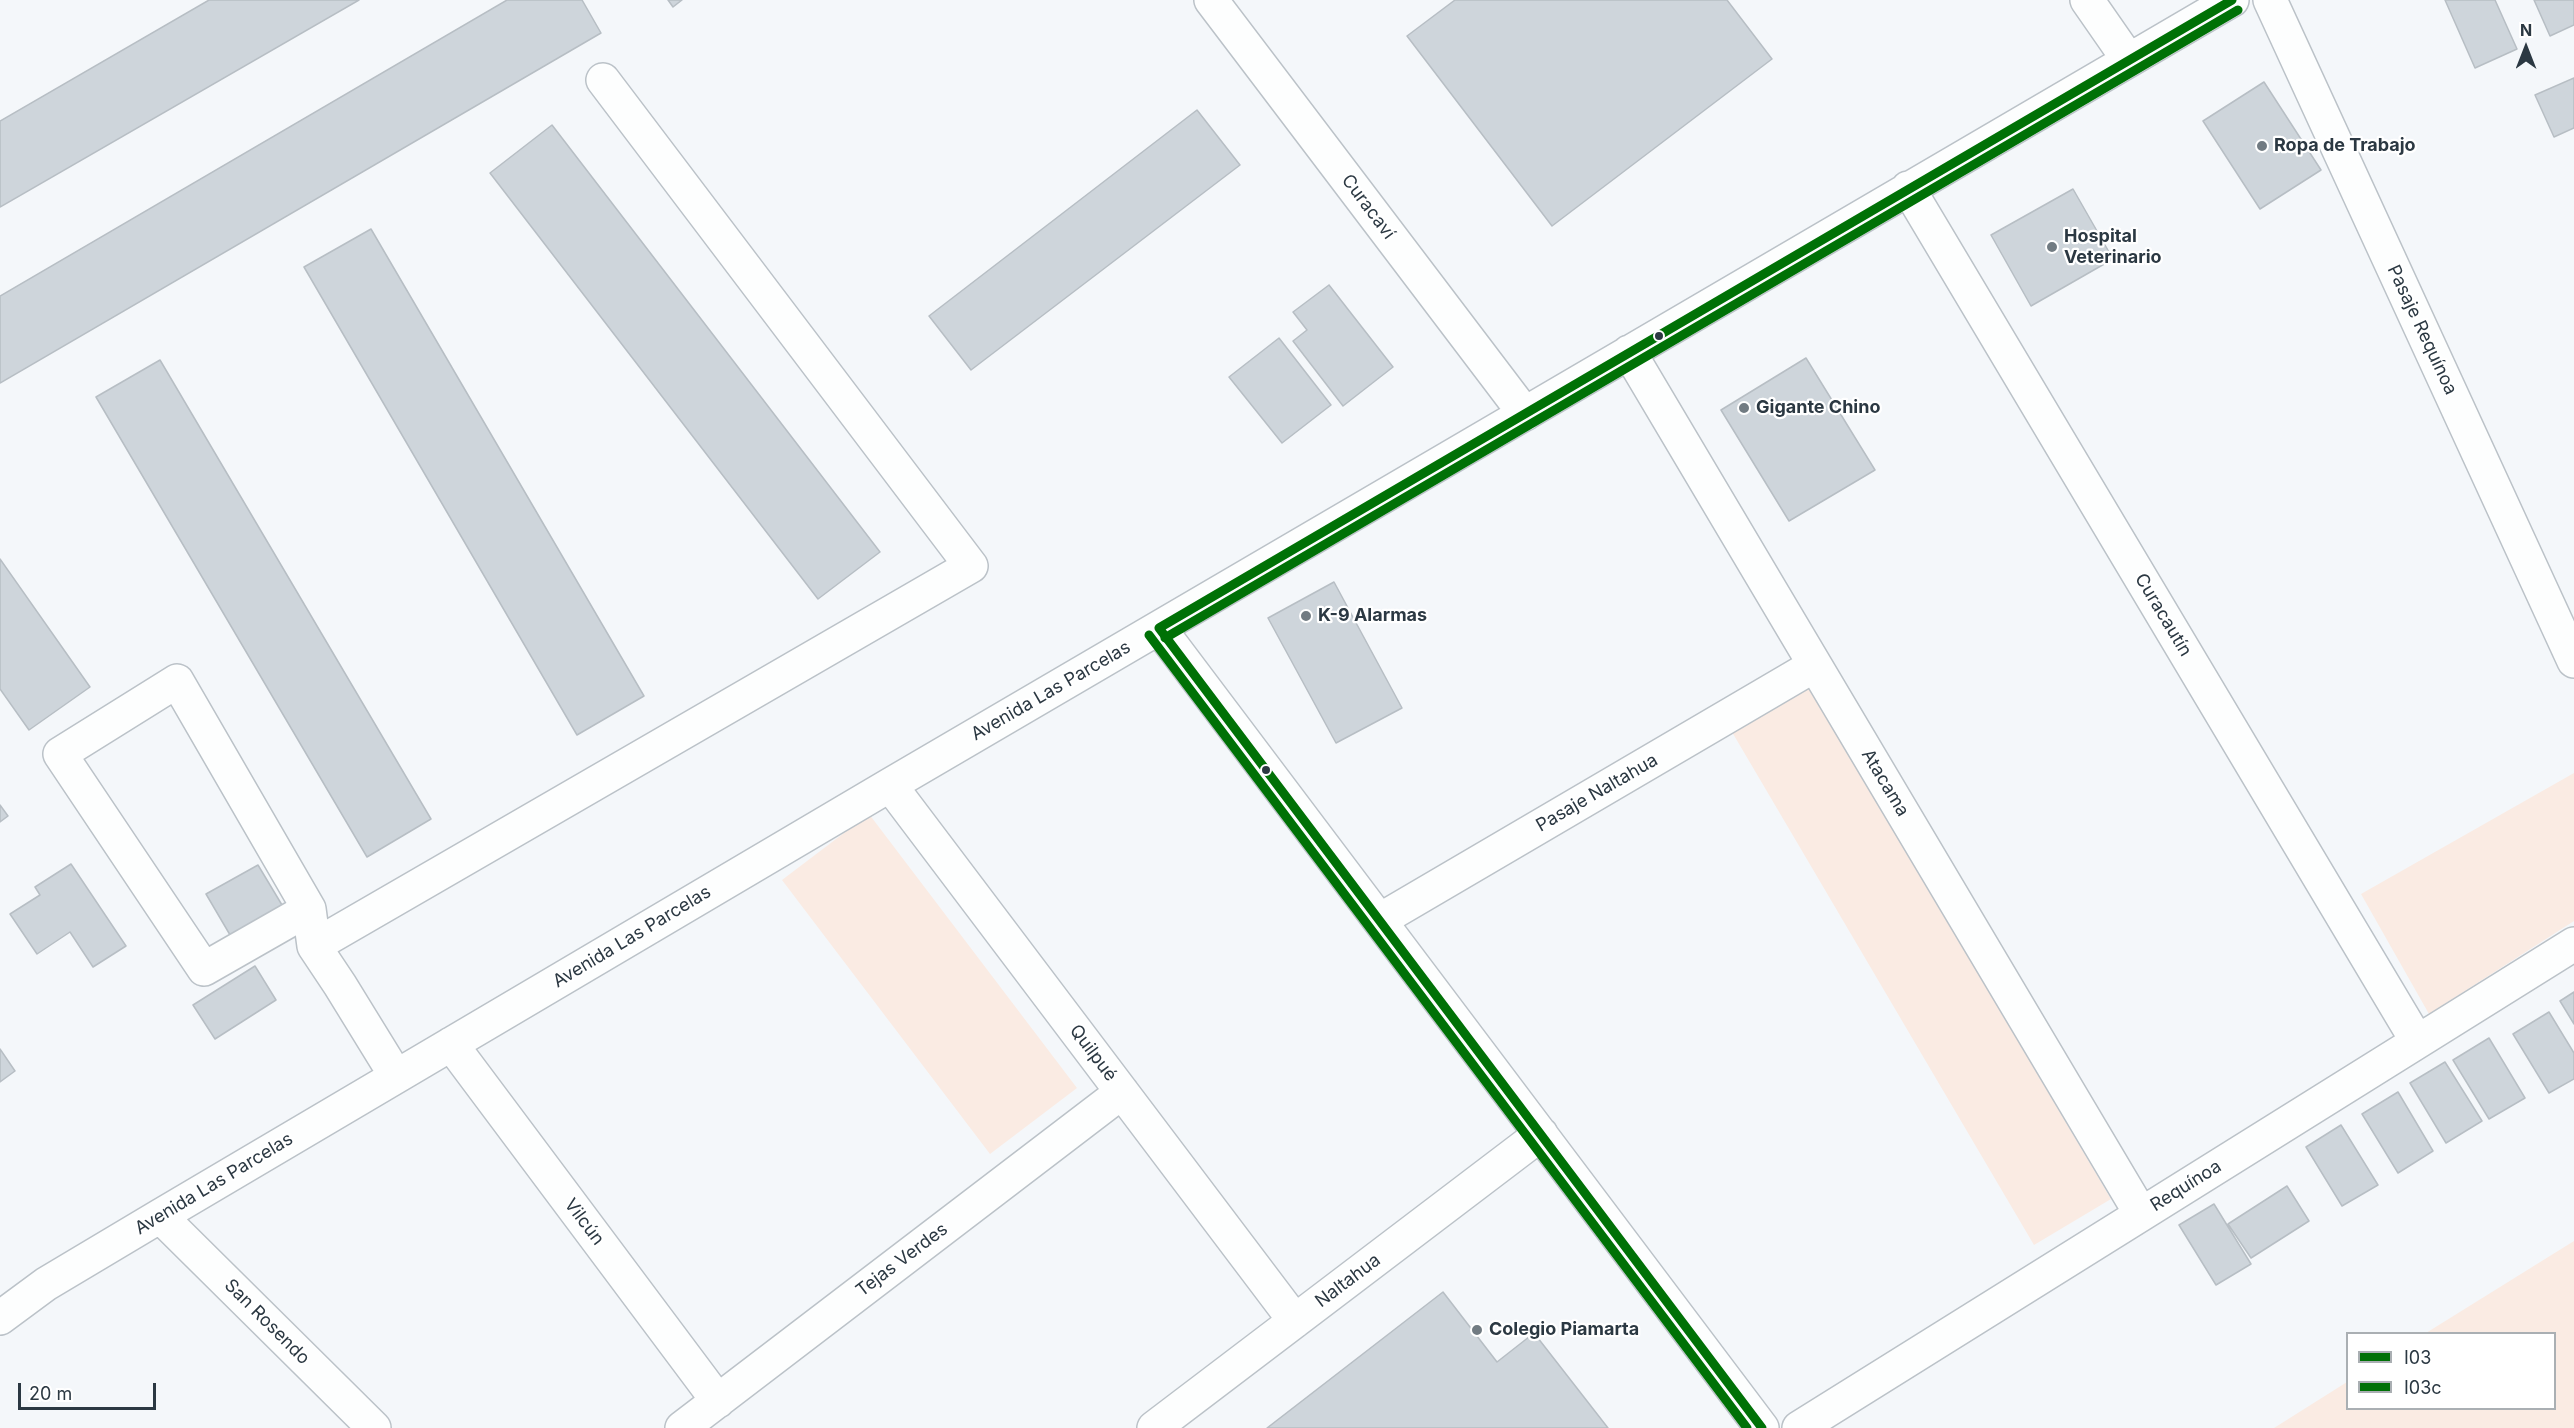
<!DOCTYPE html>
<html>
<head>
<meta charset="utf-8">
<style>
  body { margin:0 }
  #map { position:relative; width:2574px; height:1428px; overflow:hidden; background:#f4f7fa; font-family:Inter,sans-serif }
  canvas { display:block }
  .legend { position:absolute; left:2346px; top:1332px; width:210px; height:78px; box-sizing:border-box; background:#fff; border:2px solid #aaafb3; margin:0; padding:8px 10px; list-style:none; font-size:18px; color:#2b3842 }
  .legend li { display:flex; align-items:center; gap:12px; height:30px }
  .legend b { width:30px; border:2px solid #aaafb3 }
  .north { position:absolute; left:2496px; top:18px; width:60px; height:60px; -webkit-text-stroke:4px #fff; paint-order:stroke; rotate:0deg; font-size:16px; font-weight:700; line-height:24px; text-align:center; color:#2b3842 }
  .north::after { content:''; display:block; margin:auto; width:21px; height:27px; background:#2b3842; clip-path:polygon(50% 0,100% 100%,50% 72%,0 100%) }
  .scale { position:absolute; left:18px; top:1383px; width:138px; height:27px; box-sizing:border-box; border:3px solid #2b3842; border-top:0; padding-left:8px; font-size:18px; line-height:21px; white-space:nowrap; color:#2b3842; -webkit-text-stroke:4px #fff; paint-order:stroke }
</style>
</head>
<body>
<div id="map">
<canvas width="2574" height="1428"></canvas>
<ul class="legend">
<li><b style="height:8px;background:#007106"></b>I03</li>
<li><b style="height:8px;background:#007106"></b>I03c</li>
</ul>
<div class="north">N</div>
<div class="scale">20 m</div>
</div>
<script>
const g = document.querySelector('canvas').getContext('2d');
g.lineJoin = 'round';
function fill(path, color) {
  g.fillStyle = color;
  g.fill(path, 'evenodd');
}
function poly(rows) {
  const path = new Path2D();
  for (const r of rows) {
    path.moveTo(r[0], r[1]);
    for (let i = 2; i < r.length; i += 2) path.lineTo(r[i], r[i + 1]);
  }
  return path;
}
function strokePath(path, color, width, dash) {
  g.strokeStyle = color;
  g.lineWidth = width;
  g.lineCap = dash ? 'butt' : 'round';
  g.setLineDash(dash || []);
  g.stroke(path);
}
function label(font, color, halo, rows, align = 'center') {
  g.font = font + ' Inter,sans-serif';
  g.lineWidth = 4.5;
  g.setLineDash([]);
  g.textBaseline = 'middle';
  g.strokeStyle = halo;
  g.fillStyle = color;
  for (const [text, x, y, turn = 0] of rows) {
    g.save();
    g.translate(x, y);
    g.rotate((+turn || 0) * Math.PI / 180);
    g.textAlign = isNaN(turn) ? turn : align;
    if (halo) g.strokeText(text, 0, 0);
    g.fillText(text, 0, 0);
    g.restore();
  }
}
fill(poly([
  [1809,686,2111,1199,2034,1245,1732,732],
  [2574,773,2574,921,2429,1014,2361,894],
  [869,814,1077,1088,990,1154,782,880],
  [2574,1241,2574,1428,2274,1428,2347,1382,2348,1408,2554,1408,2554,1334,2426,1333]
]), '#faebe3');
const building = poly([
  [209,0,359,0,0,207,0,121,209,0],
  [507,0,582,0,601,33,0,383,0,296,507,0],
  [668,0,682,0,673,7,668,0],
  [1455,0,1727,0,1772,59,1552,226,1407,36,1455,0],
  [2445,0,2495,0,2517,49,2475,68,2445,0],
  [2534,0,2574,0,2574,25,2550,36,2534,0],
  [2574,78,2574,128,2554,137,2535,95,2574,78],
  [2264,82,2321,170,2260,209,2203,121,2264,82],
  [1197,110,1240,165,971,370,929,316,1197,110],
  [552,125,880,552,818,599,490,173,552,125],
  [2073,189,2113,259,2031,306,1991,235,2073,189],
  [371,229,644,696,577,735,304,267,371,229],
  [1329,285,1393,367,1343,406,1293,341,1307,330,1293,312,1329,285],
  [1279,338,1331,405,1282,443,1229,377,1279,338],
  [1806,358,1875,470,1789,521,1721,410,1806,358],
  [160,360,431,819,367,857,96,397,160,360],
  [0,559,90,687,29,730,0,689,0,559],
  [1334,582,1402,708,1336,743,1268,618,1334,582],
  [0,805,8,816,0,822,0,805],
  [71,864,126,946,93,967,70,932,37,954,10,914,40,895,35,887,71,864],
  [258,865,285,910,233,940,206,894,258,865],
  [255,966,276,1000,215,1039,193,1005,255,966],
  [2574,992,2574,1024,2560,1001,2574,992],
  [2549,1012,2574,1053,2574,1079,2549,1093,2513,1034,2549,1012],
  [2489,1038,2525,1098,2489,1119,2453,1060,2489,1038],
  [0,1049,15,1071,0,1082,0,1049],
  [2445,1062,2482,1121,2446,1143,2410,1083,2445,1062],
  [2398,1092,2433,1151,2398,1173,2362,1114,2398,1092],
  [2341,1125,2378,1185,2342,1206,2306,1147,2341,1125],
  [2287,1186,2309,1221,2251,1258,2228,1224,2287,1186],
  [2214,1204,2251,1264,2216,1285,2179,1225,2214,1204],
  [1443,1292,1497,1362,1534,1333,1608,1428,1267,1428,1443,1292]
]);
fill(building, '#ced5db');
strokePath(building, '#b7bec4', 1.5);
const minor = poly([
  [1211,0,1525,414],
  [2087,0,2128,59],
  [2270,0,2574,661],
  [1908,188,2417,1041],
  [1629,352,2141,1214],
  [1159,628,1762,1428],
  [890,785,1295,1321],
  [309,909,204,969,60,754,177,681,309,909,314,946,340,985,396,1076],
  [1380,920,1815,665],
  [314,946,971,566,603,80],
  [451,1044,718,1401],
  [160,1216,374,1428],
  [0,1318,46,1284,160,1216,890,785,2232,0],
  [682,1428,1122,1092],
  [1154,1428,1541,1134],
  [1799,1428,2574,944]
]);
strokePath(minor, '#bbc2c8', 36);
strokePath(minor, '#fdfefe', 33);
strokePath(poly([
  [1159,628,2232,0],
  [1159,628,1762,1428]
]), '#007106', 9);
strokePath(poly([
  [1149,635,1747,1428],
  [1165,638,2238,10]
]), '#007106', 9);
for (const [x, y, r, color] of [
  [2262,146,6,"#717b82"],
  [2052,247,6,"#717b82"],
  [1659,336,5,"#2b3842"],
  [1744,408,6,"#717b82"],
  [1306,616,6,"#717b82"],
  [1266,770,5,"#2b3842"],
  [1477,1330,6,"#717b82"]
]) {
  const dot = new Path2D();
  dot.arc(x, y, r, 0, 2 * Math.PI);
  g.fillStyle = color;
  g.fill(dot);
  strokePath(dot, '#fff', 2);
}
label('bold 18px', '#2b3842', '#fff', [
  ["Ropa de Trabajo",2274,146],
  ["Hospital",2064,237],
  ["Veterinario",2064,258],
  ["Gigante Chino",1756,408],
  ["K-9 Alarmas",1318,616],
  ["Colegio Piamarta",1489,1330]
], 'left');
label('18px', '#2b3842', '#fff', [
  ["Curacaví",1368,207,53],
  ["Pasaje Requínoa",2422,330,65],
  ["Curacautín",2163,615,59],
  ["Avenida Las Parcelas",1051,691,-30],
  ["Atacama",1885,783,59],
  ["Pasaje Naltahua",1597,793,-30],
  ["Avenida Las Parcelas",632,937,-31],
  ["Quilpué",1093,1053,53],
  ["Avenida Las Parcelas",214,1184,-31],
  ["Requínoa",2186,1186,-32],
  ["Vilcún",584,1222,53],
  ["Tejas Verdes",902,1260,-37],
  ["Naltahua",1348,1281,-37],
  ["San Rosendo",267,1322,45]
]);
</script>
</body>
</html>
